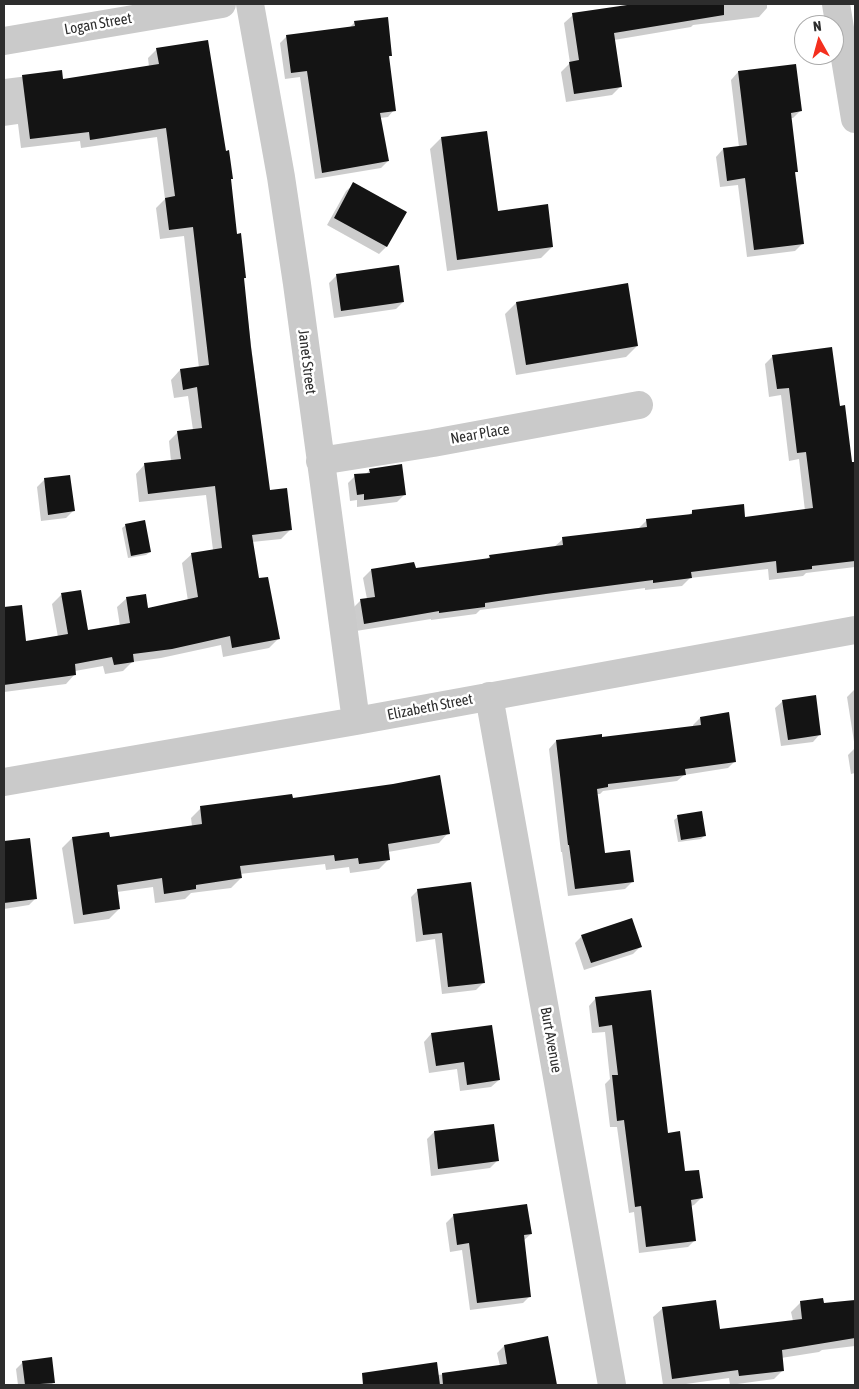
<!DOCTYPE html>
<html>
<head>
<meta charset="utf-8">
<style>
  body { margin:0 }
  #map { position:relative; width:859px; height:1389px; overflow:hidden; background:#fff; font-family:"Asap Condensed",sans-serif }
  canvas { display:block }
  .frame { position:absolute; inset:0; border:5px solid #2d2d2d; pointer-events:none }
  .north { position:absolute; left:794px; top:15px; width:50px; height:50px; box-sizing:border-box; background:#fff; border:1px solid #ababab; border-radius:50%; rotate:353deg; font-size:14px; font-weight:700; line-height:20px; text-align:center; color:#2d2d2d }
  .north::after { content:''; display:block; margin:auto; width:18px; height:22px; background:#f42f1e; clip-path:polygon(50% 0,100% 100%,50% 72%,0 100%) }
</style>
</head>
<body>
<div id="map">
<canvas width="859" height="1389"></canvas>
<div class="frame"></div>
<div class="north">N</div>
</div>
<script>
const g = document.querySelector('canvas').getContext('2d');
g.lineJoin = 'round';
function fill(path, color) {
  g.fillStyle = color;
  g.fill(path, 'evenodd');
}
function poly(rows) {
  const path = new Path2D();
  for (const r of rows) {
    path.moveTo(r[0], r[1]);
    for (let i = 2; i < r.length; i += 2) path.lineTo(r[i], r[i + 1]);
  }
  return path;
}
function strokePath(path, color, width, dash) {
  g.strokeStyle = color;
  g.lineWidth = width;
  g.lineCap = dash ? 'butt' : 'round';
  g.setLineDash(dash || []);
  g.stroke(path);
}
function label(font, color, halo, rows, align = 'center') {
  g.font = font + ' "Asap Condensed",sans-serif';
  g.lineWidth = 5;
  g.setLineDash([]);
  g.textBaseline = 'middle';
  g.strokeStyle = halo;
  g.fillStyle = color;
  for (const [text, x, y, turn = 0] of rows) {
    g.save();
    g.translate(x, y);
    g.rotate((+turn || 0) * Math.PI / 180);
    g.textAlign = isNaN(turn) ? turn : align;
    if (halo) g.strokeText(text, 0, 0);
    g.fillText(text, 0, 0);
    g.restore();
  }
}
fill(poly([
  [635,4,767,4,767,8,759,17,693,25,691,27,614,40,621,86,612,95,566,102,561,72,570,63,564,23,573,15],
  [355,22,391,55,388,58,394,110,388,117,380,118,388,161,381,168,315,179,300,77,285,79,280,43,287,36,349,28],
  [157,49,229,180,236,235,245,278,243,280,269,492,290,530,281,539,252,542,258,580,278,639,269,648,223,657,221,645,161,658,132,662,123,671,105,674,103,666,75,671,75,674,66,684,4,692,4,609,21,606,25,642,58,637,52,604,61,595,87,631,120,626,117,607,127,598,147,610,188,601,182,563,192,554,213,550,206,495,139,502,136,474,145,464,171,461,169,441,178,432,193,430,188,396,174,398,171,380,180,370,199,368,184,236,160,239,156,208,165,199,157,137,81,148,80,141,21,148,18,124,4,126,4,79,60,72,62,80,149,67,148,58],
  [738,72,800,111,793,118,790,118,797,171,794,174,802,244,795,251,747,257,738,185,720,187,716,157,723,149,739,147,731,80],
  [441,138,496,212,552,247,541,258,447,271,430,149],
  [354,184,405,213,386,247,379,254,327,225,346,191],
  [336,276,403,302,396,309,334,318,329,283],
  [516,303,637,346,626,357,516,375,505,314],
  [773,356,839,407,851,463,855,463,855,567,806,573,803,576,769,580,768,569,690,578,682,586,645,590,645,588,480,610,476,614,431,620,431,619,356,631,352,609,360,601,367,599,363,578,371,570,414,569,486,560,490,556,554,547,563,539,639,528,647,520,688,516,692,512,744,518,805,511,799,459,789,461,781,395,769,397,765,364],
  [370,470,404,495,397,502,357,507,357,500,350,501,348,483,355,476,366,474],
  [44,480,73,511,66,518,41,521,37,487],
  [126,525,150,552,146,555,128,558,122,528],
  [854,690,855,690,855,773,851,774,848,755,855,748,847,697],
  [783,701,820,734,813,742,781,746,775,708],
  [700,718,735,761,728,768,684,775,677,781,603,791,600,794,596,794,604,855,632,882,625,889,568,896,562,852,561,852,549,749,556,741,601,738,693,727,693,725],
  [292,800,448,833,439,843,388,852,389,859,379,869,350,873,349,867,326,870,325,864,240,874,241,878,231,888,191,893,185,899,155,903,153,887,117,892,119,909,109,919,74,924,62,848,72,838,109,838,192,826,191,818,201,808],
  [678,817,705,835,701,839,678,842,674,820],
  [29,839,36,898,29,905,4,909,4,843],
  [418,890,484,982,476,990,442,994,435,939,416,942,411,897],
  [582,936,640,947,633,954,584,970,575,943],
  [650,992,667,1134,684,1173,701,1198,694,1205,691,1206,695,1240,688,1247,639,1253,634,1212,629,1213,617,1127,610,1127,605,1084,610,1079,605,1032,592,1033,589,1006,596,998],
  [431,1034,499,1080,491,1087,460,1091,457,1069,429,1073,424,1042],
  [493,1125,497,1161,490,1168,431,1176,427,1139,434,1132],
  [453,1216,531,1234,523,1241,530,1296,523,1303,470,1310,462,1250,450,1252,446,1223],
  [855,1301,855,1346,822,1350,819,1352,781,1358,783,1370,774,1379,730,1385,729,1378,679,1385,663,1385,653,1317,663,1308,719,1330,793,1321,791,1312,801,1302,823,1305],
  [547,1338,556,1385,374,1385,376,1384,500,1366,497,1353,504,1346],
  [23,1362,54,1382,51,1385,18,1385,16,1369]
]), '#0003');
fill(poly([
  [634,4,724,4,724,15,614,33,622,87,574,94,569,62,579,60,572,13],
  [388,17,392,56,389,56,396,111,380,113,389,161,322,173,307,71,291,73,286,35,355,26,354,21],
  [208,40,226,151,229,150,233,179,231,179,237,234,241,233,246,278,244,278,251,347,270,490,287,488,292,530,252,535,259,578,268,577,280,639,232,648,230,636,172,649,133,654,134,662,114,665,112,657,75,664,76,675,4,685,4,607,22,605,26,641,68,634,61,593,81,590,88,630,130,623,126,597,146,594,148,608,198,597,191,553,222,548,215,486,148,494,144,463,181,459,177,431,202,428,197,387,183,390,180,369,209,365,193,227,169,230,165,198,175,196,166,128,90,140,89,132,30,139,22,75,62,70,63,79,159,64,156,48],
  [796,64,802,111,791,113,798,172,795,172,804,244,754,250,745,178,727,181,723,148,747,145,738,71],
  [487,131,498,211,548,204,553,247,457,260,441,137],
  [353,182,407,212,387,247,334,218],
  [399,265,404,302,341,311,336,274],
  [628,283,638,346,526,365,516,302],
  [832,347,840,406,845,405,852,462,855,462,855,561,812,566,812,569,777,573,776,561,691,572,692,578,653,583,653,580,546,594,485,603,485,607,439,613,439,611,364,624,360,599,375,597,371,569,414,562,416,568,490,558,489,555,563,545,562,537,647,527,646,519,692,514,692,510,744,504,745,517,813,508,806,452,797,453,789,388,777,389,772,355],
  [402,464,406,495,364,500,364,494,357,495,354,474,370,473,369,469],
  [70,475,75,511,48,515,44,478],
  [145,520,151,552,131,556,125,524],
  [816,695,821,735,788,740,782,700],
  [729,712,736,762,685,769,686,775,608,784,608,787,597,789,605,853,630,850,634,882,575,889,569,845,568,845,556,740,602,734,602,737,701,725,700,717],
  [440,775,450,834,388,844,390,860,359,864,358,858,335,861,334,855,240,866,242,878,196,885,196,889,164,894,162,878,117,885,120,909,83,915,72,837,109,832,110,837,202,824,200,806,292,794,293,798,393,784],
  [702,811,706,836,681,840,677,815],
  [30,838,37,899,4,903,4,841],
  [471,882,485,983,448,987,442,933,423,935,417,889],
  [632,918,642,947,591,963,581,935],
  [651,990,668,1133,680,1131,685,1171,699,1170,703,1198,691,1200,696,1241,646,1247,641,1206,635,1207,624,1120,617,1121,612,1075,618,1075,612,1025,599,1027,595,997],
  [492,1025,500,1080,467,1085,464,1062,436,1066,431,1033],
  [494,1124,499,1161,438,1169,434,1131],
  [527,1204,532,1234,524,1235,531,1297,477,1303,469,1243,457,1245,453,1214],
  [823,1298,824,1303,855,1300,855,1338,782,1350,784,1371,739,1376,738,1370,672,1379,662,1307,716,1300,720,1329,802,1319,800,1301],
  [548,1336,557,1385,443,1385,442,1373,507,1364,504,1345],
  [52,1357,55,1383,25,1385,22,1361],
  [437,1362,440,1385,363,1385,362,1373]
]), '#141414');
strokePath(poly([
  [250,4,281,177,297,284,356,721],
  [836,4,855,119],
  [4,41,222,4],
  [320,461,433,443,639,405],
  [489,696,612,1385],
  [4,782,356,721,855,630]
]), '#cacaca', 28);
label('15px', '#2d2d2d', '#fff', [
  ["Logan Street",98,24,-10],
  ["Janet Street",307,362,83],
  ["Near Place",480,434,-10],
  ["Elizabeth Street",430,707,-11],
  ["Burt Avenue",551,1040,80]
]);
</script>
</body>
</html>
